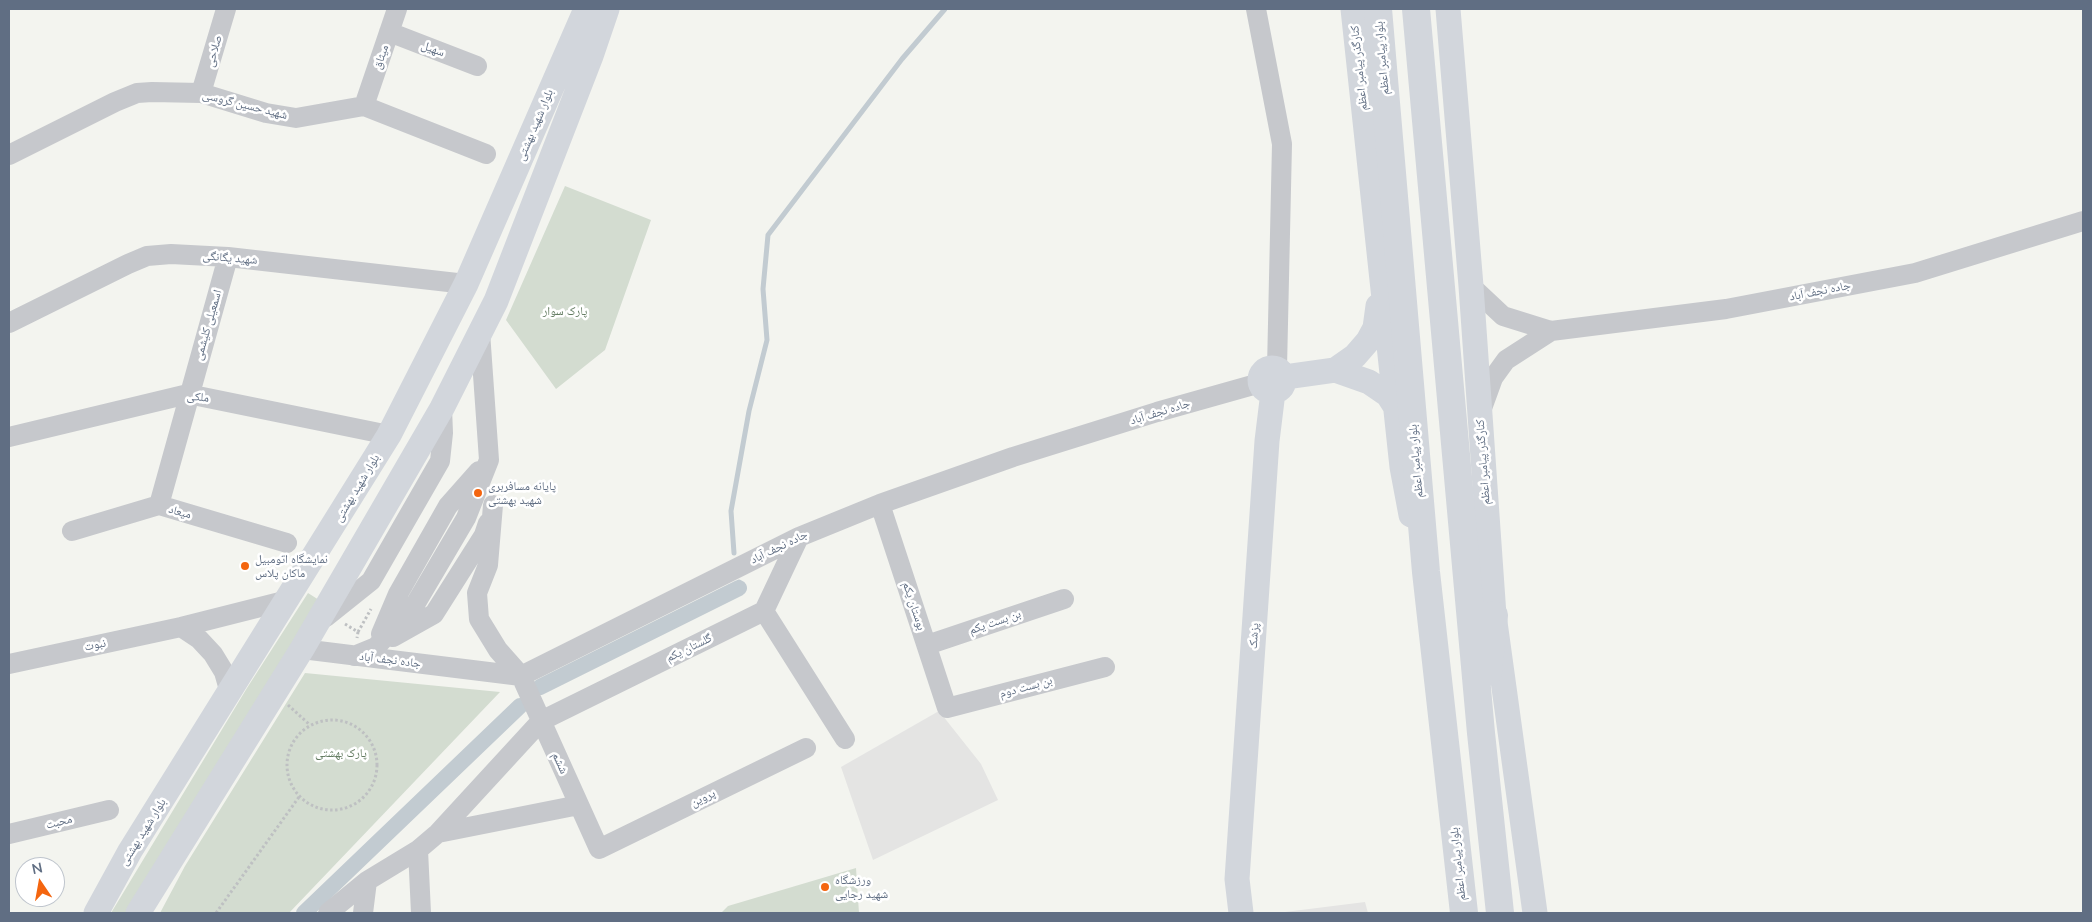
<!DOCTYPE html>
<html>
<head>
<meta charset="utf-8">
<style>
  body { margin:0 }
  #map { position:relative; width:2092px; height:922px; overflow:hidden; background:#f3f4ef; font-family:Mulish,sans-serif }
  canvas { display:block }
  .frame { position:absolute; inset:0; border:10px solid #606e83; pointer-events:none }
  .north { position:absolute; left:15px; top:857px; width:50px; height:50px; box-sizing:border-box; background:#fff; border:1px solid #bfc5cd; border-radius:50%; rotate:348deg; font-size:14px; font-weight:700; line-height:20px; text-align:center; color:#606e83 }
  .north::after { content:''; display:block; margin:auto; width:18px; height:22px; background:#f4650f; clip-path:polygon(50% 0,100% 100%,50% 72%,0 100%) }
</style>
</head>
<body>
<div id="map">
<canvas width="2092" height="922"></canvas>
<div class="frame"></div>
<div class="north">N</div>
</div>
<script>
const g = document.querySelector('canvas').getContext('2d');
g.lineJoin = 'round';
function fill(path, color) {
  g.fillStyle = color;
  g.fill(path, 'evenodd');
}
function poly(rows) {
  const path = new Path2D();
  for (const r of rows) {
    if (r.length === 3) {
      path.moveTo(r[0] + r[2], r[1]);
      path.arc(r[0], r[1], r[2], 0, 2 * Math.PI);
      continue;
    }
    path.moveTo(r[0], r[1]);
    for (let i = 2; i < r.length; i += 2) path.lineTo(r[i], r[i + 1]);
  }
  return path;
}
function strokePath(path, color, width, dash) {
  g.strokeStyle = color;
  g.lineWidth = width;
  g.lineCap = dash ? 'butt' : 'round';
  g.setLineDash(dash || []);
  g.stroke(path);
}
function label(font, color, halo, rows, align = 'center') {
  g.font = font + ' Mulish,"Noto Naskh Arabic",sans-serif';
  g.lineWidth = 5;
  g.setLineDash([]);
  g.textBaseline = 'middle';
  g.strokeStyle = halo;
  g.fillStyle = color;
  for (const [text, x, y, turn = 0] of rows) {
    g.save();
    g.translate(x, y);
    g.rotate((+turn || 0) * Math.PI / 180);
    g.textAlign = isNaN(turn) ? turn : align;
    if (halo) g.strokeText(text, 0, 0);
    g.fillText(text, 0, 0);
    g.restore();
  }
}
fill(poly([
  [939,711,981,764,998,800,873,860,841,767],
  [1365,902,1368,913,1277,913]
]), '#e4e4e3');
fill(poly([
  [565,186,651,220,605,350,556,389,506,320],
  [308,593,319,600,126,913,111,913,247,688],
  [305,673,500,692,289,913,160,913,185,866],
  [856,868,859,913,721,913,728,906]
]), '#d3dcd0');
strokePath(poly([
  [734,553,731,511,749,411,767,340,763,289,768,235,902,59,945,9],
  [739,582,739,588]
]), '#c2cbd1', 5);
strokePath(poly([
  [540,687,739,588],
  [304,913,520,706]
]), '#c2cbd1', 16);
strokePath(poly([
  [345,624,358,632,357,638],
  [358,632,371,609],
  [288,705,310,725],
  [332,765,45],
  [216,913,299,797]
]), '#bec0c2', 3, [2.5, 2.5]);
strokePath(poly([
  [1256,9,1282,144,1277,368],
  [389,32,477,66],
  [201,93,226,9],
  [364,106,397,9],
  [9,155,115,102,137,93,152,92,201,93,266,113,296,118,364,106,486,154],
  [1471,286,1503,316,1551,331],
  [9,323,128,264,147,256,171,254,228,257,466,284],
  [1481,411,1493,378,1506,360,1551,331,1726,309,1915,273,2083,221],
  [9,437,188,394,389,435],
  [880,504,947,708,1105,667],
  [159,505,228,257],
  [493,505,488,565,477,593,479,619,498,650,521,676,599,849,806,748],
  [72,531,159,505,287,543],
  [764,611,845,739],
  [326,617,371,581,440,461,443,433,442,408],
  [181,627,199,639,213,654,224,672,230,693],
  [381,634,398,594,448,506,479,471],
  [393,637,434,614,484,535,488,523],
  [927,645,1064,599],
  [302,649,521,676,799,537,880,504,1013,457,1157,412,1260,383],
  [354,656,376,647,416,603,466,518,489,460,480,332],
  [9,664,181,627,288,600],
  [438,833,579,805],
  [9,834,109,810],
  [418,850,421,913],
  [328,913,367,881,418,850,438,833,541,721,764,611,799,537],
  [363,913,367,881]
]), '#c6c8cc', 20);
strokePath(poly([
  [1353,9,1402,467,1411,515],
  [1448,9,1471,286,1494,615,1535,913],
  [1272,380,12],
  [1335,370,1355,356,1368,341,1375,328,1378,306],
  [1285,377,1335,370,1369,382,1388,395,1395,406],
  [96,913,130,851,389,435,466,284,586,9],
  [138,913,302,649,442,408,496,301,591,56,607,9],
  [1241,913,1237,879,1267,441,1273,392]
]), '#d2d6dc', 25);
strokePath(poly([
  [1378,9,1426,572,1464,913],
  [1416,9,1481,733,1500,913],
  [1488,672,1494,615]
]), '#d2d6dc', 28);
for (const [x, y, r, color] of [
  [478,493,5,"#f4650f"],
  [245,566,5,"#f4650f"],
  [825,887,5,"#f4650f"]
]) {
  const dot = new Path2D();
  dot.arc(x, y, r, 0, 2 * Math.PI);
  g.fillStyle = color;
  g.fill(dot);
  strokePath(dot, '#fff', 2);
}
label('12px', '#606e83', '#fff', [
  ["سهیل",433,49,21],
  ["صلاحی",214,51,-74],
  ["میثاق",381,57,-71],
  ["بلوار پیامبر اعظم",1382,58,-95],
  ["کنارگذر پیامبر اعظم",1359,68,-96],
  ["شهید حسین گروسی",245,105,14],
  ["بلوار شهید بهشتی",535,125,-67],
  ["شهید یگانگی",230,258,5],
  ["جاده نجف آباد",1820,291,-11],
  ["اسمعیلی کلیشمی",208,325,-74],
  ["ملکی",198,397,6],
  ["جاده نجف آباد",1160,412,-17],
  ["بلوار پیامبر اعظم",1416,461,-95],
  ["کنارگذر پیامبر اعظم",1483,462,-94],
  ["بلوار شهید بهشتی",357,488,-59],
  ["میعاد",180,512,16],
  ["جاده نجف آباد",779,547,-26],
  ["بوستان یکم",914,606,72],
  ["بن بست یکم",995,622,-19],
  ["پزشک",1254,636,-86],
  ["نبوت",95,645,-12],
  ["گلستان یکم",689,648,-26],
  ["جاده نجف آباد",390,660,7],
  ["بن بست دوم",1026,687,-15],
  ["ششم",560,763,65],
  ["پروین",703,798,-26],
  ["محبت",59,822,-14],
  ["بلوار شهید بهشتی",143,832,-58],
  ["بلوار پیامبر اعظم",1458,864,-96]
]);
label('12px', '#617a5f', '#fff', [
  ["پارک سوار",565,311],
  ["پارک بهشتی",341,753]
]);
label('12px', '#606e83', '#fff', [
  ["پایانه مسافربری",488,486],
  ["شهید بهشتی",488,500],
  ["نمایشگاه اتومبیل",255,559],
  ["ماکان پلاس",255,573],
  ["ورزشگاه",835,880],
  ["شهید رجایی",835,894]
], 'left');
</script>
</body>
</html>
